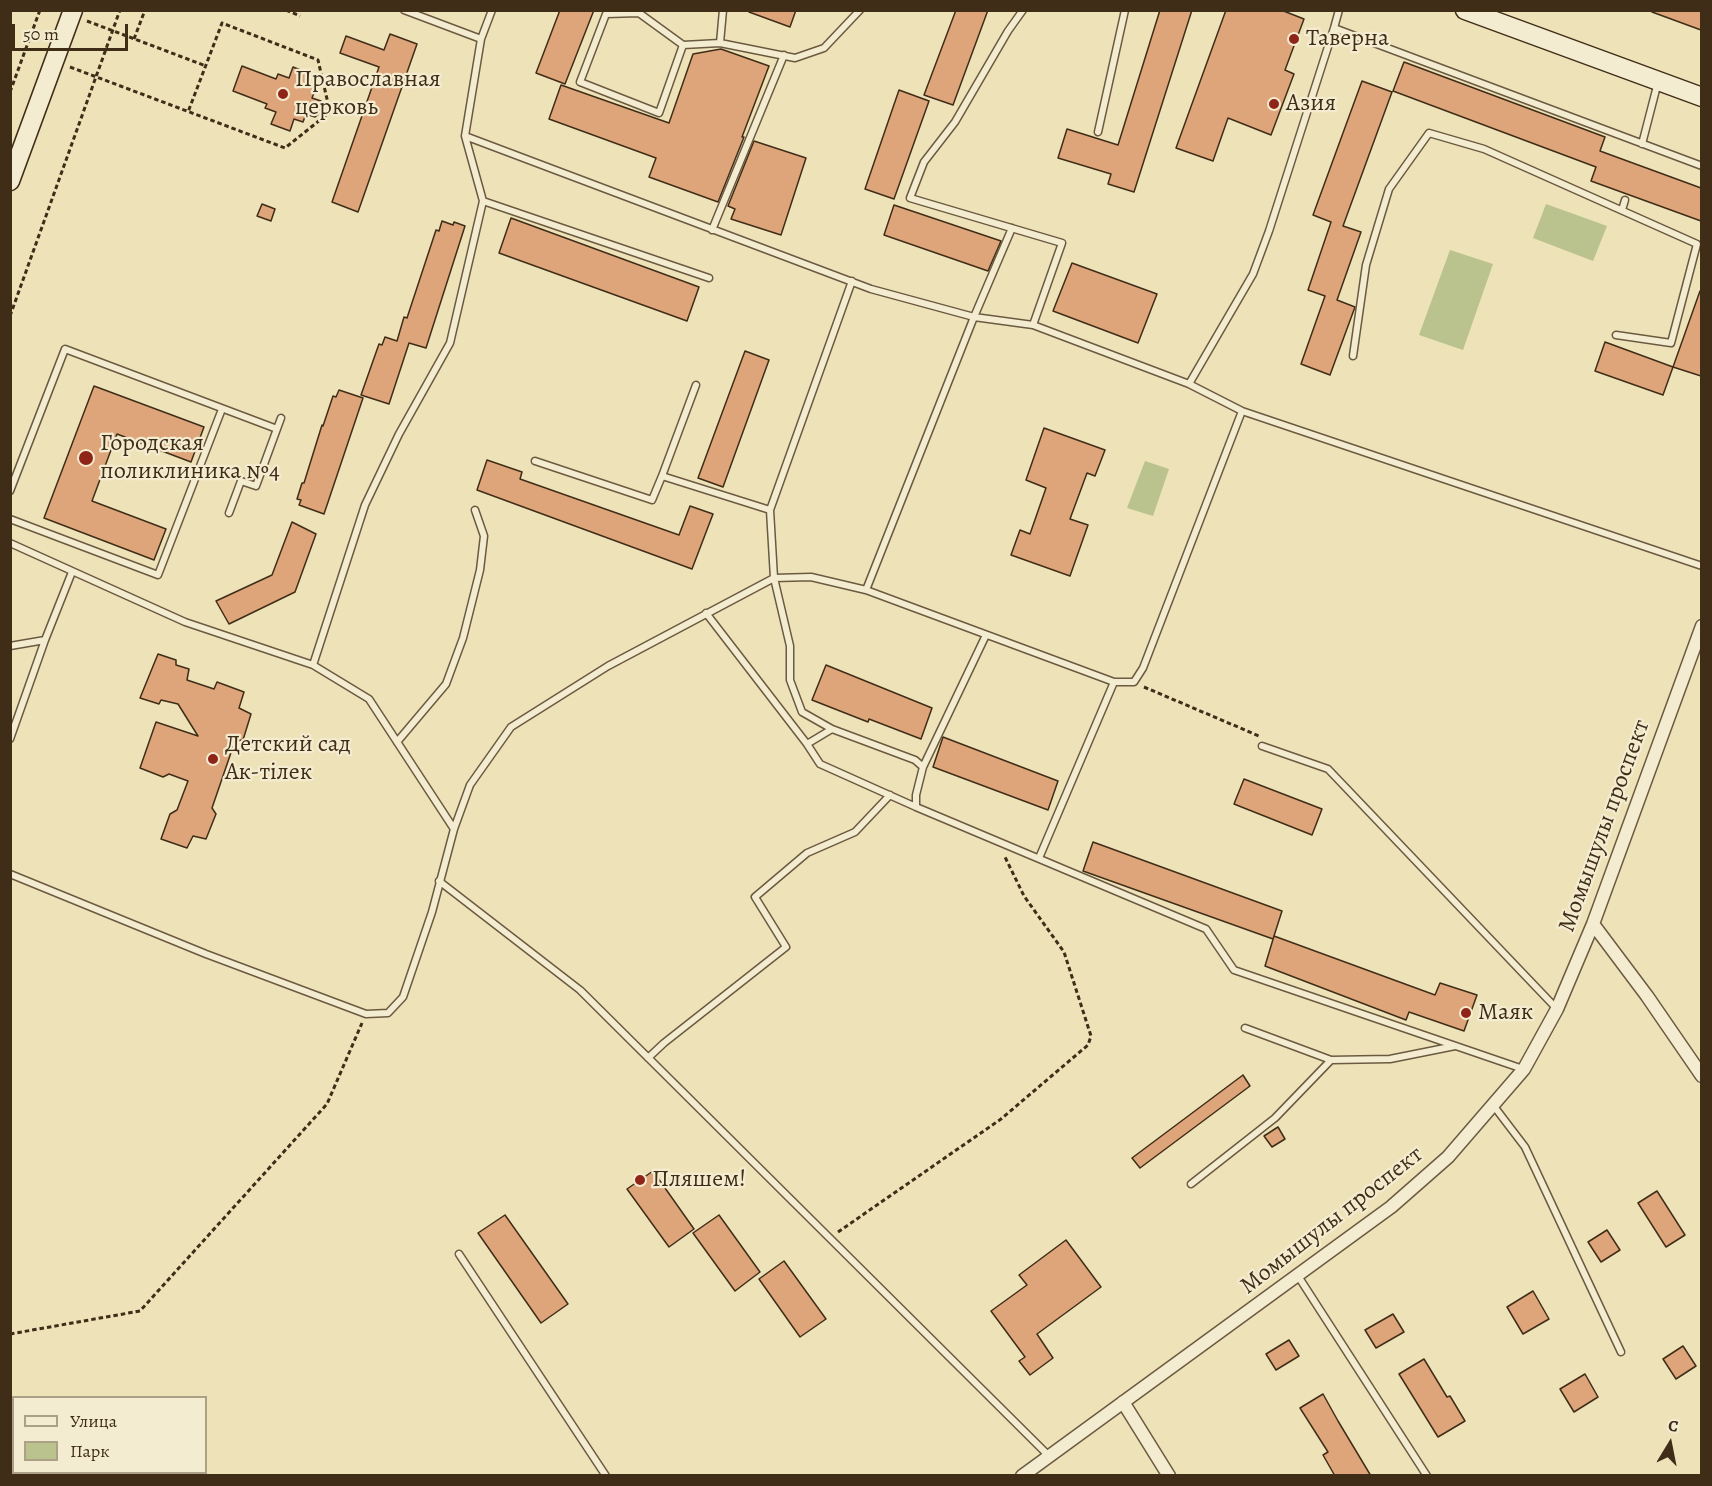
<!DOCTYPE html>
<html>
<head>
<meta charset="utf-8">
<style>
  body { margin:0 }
  #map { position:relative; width:1712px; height:1486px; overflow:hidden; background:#eee2b8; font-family:Alegreya,serif }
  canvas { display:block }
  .frame { position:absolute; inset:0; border:12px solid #3f2d18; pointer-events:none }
  .legend { position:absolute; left:12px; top:1396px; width:195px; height:78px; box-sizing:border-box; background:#f4ecd1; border:2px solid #aca087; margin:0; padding:8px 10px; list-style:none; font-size:18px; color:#3f2d18 }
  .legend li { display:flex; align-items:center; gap:12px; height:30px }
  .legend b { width:30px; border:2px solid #aca087 }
  .north { position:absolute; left:1640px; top:1414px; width:60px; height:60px; -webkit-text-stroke:4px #f4ecd1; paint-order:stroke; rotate:10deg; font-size:16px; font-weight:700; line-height:24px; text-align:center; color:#3f2d18 }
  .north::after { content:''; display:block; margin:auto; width:21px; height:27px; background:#3f2d18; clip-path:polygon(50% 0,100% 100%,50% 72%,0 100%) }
  .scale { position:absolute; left:12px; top:24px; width:116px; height:27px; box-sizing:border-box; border:3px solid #3f2d18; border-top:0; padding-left:8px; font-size:18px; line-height:21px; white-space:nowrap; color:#3f2d18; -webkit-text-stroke:4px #f4ecd1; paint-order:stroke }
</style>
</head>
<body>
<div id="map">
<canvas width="1712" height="1486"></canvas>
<div class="frame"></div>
<ul class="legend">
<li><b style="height:8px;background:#f4ecd1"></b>Улица</li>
<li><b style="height:16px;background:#bac38e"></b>Парк</li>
</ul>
<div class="north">С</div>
<div class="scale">50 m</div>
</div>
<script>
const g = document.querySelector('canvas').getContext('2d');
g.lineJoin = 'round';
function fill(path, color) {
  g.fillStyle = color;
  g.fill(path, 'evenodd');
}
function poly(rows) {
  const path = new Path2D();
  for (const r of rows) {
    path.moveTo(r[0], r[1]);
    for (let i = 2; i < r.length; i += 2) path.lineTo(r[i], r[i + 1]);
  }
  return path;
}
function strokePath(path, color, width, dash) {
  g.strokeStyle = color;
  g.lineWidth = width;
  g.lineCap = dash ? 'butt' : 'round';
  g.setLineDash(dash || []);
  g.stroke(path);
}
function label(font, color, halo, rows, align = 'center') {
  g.font = font + ' Alegreya,serif';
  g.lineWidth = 4.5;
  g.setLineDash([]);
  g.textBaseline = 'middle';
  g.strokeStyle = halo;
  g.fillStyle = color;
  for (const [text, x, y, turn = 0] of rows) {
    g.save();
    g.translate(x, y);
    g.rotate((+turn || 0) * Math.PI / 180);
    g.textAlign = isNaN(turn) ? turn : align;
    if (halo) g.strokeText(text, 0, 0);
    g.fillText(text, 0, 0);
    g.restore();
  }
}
fill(poly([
  [1546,204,1607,226,1593,261,1533,238],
  [1450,250,1493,264,1463,350,1419,335],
  [1145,461,1169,469,1153,516,1127,508]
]), '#bac38e');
const building = poly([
  [560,10,594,10,565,84,536,73,560,10],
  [749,10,796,10,790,27,749,12,749,10],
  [956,10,988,10,953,105,924,95,956,10],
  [1160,10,1192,10,1134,192,1108,184,1111,174,1058,158,1067,129,1118,145,1160,10],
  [1226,10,1281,10,1304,19,1285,70,1294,74,1271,135,1228,118,1213,161,1176,148,1226,10],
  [1652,10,1701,10,1701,30,1652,12,1652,10],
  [390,34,417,44,358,212,332,202,379,67,340,53,346,36,384,50,390,34],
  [721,49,769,66,742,137,744,137,718,202,649,177,656,158,549,119,561,85,669,123,693,54,721,49],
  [1404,62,1605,137,1600,151,1701,188,1701,221,1591,181,1596,167,1393,91,1404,62],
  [242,66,276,79,278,74,289,78,293,67,311,74,307,84,316,88,312,98,321,101,320,113,315,117,306,114,303,122,294,119,290,131,271,124,276,112,265,108,267,104,233,91,242,66],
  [1362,81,1392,92,1343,226,1361,232,1337,300,1355,307,1330,375,1301,364,1325,296,1308,290,1331,222,1313,215,1362,81],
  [899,90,929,101,894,199,865,189,899,90],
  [754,141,806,158,781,235,731,219,735,209,728,206,754,141],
  [262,204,275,209,271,221,257,216,262,204],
  [894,205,1001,241,988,271,884,235,894,205],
  [511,218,699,287,687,321,499,253,511,218],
  [442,221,453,225,454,222,465,226,426,348,409,343,389,404,361,395,379,344,382,345,385,337,397,341,404,317,407,318,436,230,439,231,442,221],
  [1072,263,1157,294,1138,343,1053,311,1072,263],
  [1700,291,1701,291,1701,376,1673,367,1700,291],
  [1605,342,1673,367,1663,395,1595,371,1605,342],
  [745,351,769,360,723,487,698,478,745,351],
  [94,386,204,427,191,462,117,434,92,501,166,529,154,560,44,518,94,386],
  [339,390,363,398,324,514,299,505,301,500,297,499,302,483,304,483,322,425,323,426,333,396,336,397,339,390],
  [1044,428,1105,450,1095,476,1087,473,1070,519,1088,525,1070,576,1011,555,1020,530,1030,534,1046,488,1026,480,1044,428],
  [487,460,522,472,520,479,679,535,690,506,713,514,692,569,477,490,487,460],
  [292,522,316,534,295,592,229,624,216,601,272,575,292,522],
  [158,654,176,660,176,665,189,669,187,680,214,689,217,682,244,692,239,708,251,714,243,740,235,741,212,808,216,814,206,839,193,836,187,848,161,839,170,814,177,810,188,781,169,774,163,777,140,768,156,722,198,736,178,704,161,700,159,704,140,698,158,654],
  [826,665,932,708,921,739,869,719,868,722,812,700,826,665],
  [943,737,1058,781,1048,810,933,767,943,737],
  [1244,779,1322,809,1312,835,1234,804,1244,779],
  [1093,842,1282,911,1273,939,1083,871,1093,842],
  [1274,936,1435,995,1440,983,1477,995,1464,1031,1409,1012,1406,1020,1265,966,1274,936],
  [1243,1075,1250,1086,1140,1168,1132,1158,1243,1075],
  [1278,1127,1285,1139,1272,1147,1264,1136,1278,1127],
  [653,1171,694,1229,669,1247,627,1189,653,1171],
  [1657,1191,1685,1235,1666,1247,1638,1203,1657,1191],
  [505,1215,568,1304,541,1323,478,1233,505,1215],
  [719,1215,760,1272,735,1291,693,1233,719,1215],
  [1607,1230,1620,1250,1601,1262,1588,1242,1607,1230],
  [1066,1240,1101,1287,1037,1334,1053,1358,1030,1375,1019,1361,1025,1357,991,1311,1027,1285,1019,1275,1066,1240],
  [784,1261,826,1319,800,1337,759,1279,784,1261],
  [1533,1291,1549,1319,1523,1334,1507,1307,1533,1291],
  [1393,1314,1404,1332,1376,1348,1365,1330,1393,1314],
  [1289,1340,1299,1356,1276,1370,1266,1354,1289,1340],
  [1683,1346,1696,1366,1676,1379,1663,1359,1683,1346],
  [1424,1359,1447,1397,1450,1396,1465,1421,1438,1437,1399,1374,1424,1359],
  [1585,1374,1598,1397,1574,1412,1560,1389,1585,1374],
  [1323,1394,1338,1421,1371,1476,1335,1476,1323,1455,1328,1452,1300,1408,1323,1394]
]);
fill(building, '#dfa57a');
strokePath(building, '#3f2d18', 1.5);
const lane = poly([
  [404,10,481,39,492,10],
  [1023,10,1008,31,955,122,924,162,910,198,1062,243,1033,325],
  [639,13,683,45,659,113,580,82,606,14,639,13],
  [1334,28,1702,166],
  [481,39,465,136,871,289,974,317,1033,325,1189,384,1242,411],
  [720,43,795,58,824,48,860,10],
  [683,45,720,43,723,10],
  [1098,132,1125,10],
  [465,136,483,201,709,278],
  [1642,144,1658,82],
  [1622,210,1625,200],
  [712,230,784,55],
  [1353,356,1366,265,1389,189,1429,133,1484,149,1697,244,1671,343,1616,335],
  [1189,384,1253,274,1269,231,1334,28,1339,10],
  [696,385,662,476,770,510,852,281],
  [535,461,652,500,662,476],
  [10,491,65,349,277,429],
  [770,510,774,578,790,646,790,680,802,712,832,729],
  [229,513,241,481,256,486,281,418],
  [10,519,158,575,222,409],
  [10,543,185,622,313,665],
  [866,590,974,317,1012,228],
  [706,613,807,744,832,729,915,760,923,767,916,795,916,807,1206,929,1234,970,1523,1069],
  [10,646,45,640],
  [10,739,45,640,72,572],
  [397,742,446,684,463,638,480,570,484,536,475,510],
  [807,744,820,764,916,807],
  [1262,746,1328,769,1557,1009],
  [923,767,986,635],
  [454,829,369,699,313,665,365,505,399,434,450,343,483,201],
  [1039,858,1114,682],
  [10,874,206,954,366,1014,388,1013,403,997,432,912,454,829,470,785,511,727,608,666,774,578,811,577,866,590,1114,682,1134,682,1143,668,1242,411,1702,566],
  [439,881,580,990,1049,1456],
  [1245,1028,1331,1060],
  [648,1058,664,1043,786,947,755,897,807,853,855,832,890,795],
  [1493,1105,1525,1147,1621,1352],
  [1191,1184,1275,1118,1331,1060,1390,1059,1455,1046],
  [459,1254,606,1476],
  [1298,1276,1427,1476]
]);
const street = poly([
  [1593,924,1647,996,1702,1076],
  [1123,1402,1169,1476],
  [1022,1476,1391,1207,1448,1157,1524,1069,1557,1009,1593,924,1702,626]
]);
const secondary = poly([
  [1465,10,1702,97],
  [10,181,73,10]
]);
strokePath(lane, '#6b5a40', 9);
strokePath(street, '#6b5a40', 15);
strokePath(secondary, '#3f2d18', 21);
strokePath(poly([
  [286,10,300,16],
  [87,21,206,66],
  [134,39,145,10],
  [70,67,285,148,330,112,318,60,222,23,188,112],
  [10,92,40,10],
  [10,316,120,10],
  [1144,687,1259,736],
  [838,1232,1001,1119,1088,1045,1091,1036,1064,952,1024,896,1004,855],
  [10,1334,140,1311,327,1104,362,1023]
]), '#3f2d18', 3, [4.5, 3]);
strokePath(lane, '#f4ecd1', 6);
strokePath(street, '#f4ecd1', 12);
strokePath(secondary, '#f4ecd1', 18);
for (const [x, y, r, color] of [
  [1294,39,6,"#8f2418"],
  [283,94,6,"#8f2418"],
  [1274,104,6,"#8f2418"],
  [86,458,8,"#8f2418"],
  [213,759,6,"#8f2418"],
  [1466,1013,6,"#8f2418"],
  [640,1180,6,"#8f2418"]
]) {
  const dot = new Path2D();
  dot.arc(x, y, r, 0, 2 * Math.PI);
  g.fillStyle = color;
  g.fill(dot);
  strokePath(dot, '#f4ecd1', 2);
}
label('24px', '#3f2d18', '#f4ecd1', [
  ["Таверна",1306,39],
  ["Православная",295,80],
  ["церковь",295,108],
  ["Азия",1286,104],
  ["Городская",100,444],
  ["поликлиника №4",100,472],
  ["Детский сад",225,745],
  ["Ак-тiлек",225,773],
  ["Маяк",1478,1013],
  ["Пляшем!",652,1180]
], 'left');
label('24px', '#3f2d18', '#f4ecd1', [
  ["Момышулы проспект",1605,826,-70],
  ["Момышулы проспект",1332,1221,-38]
]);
</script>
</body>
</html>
